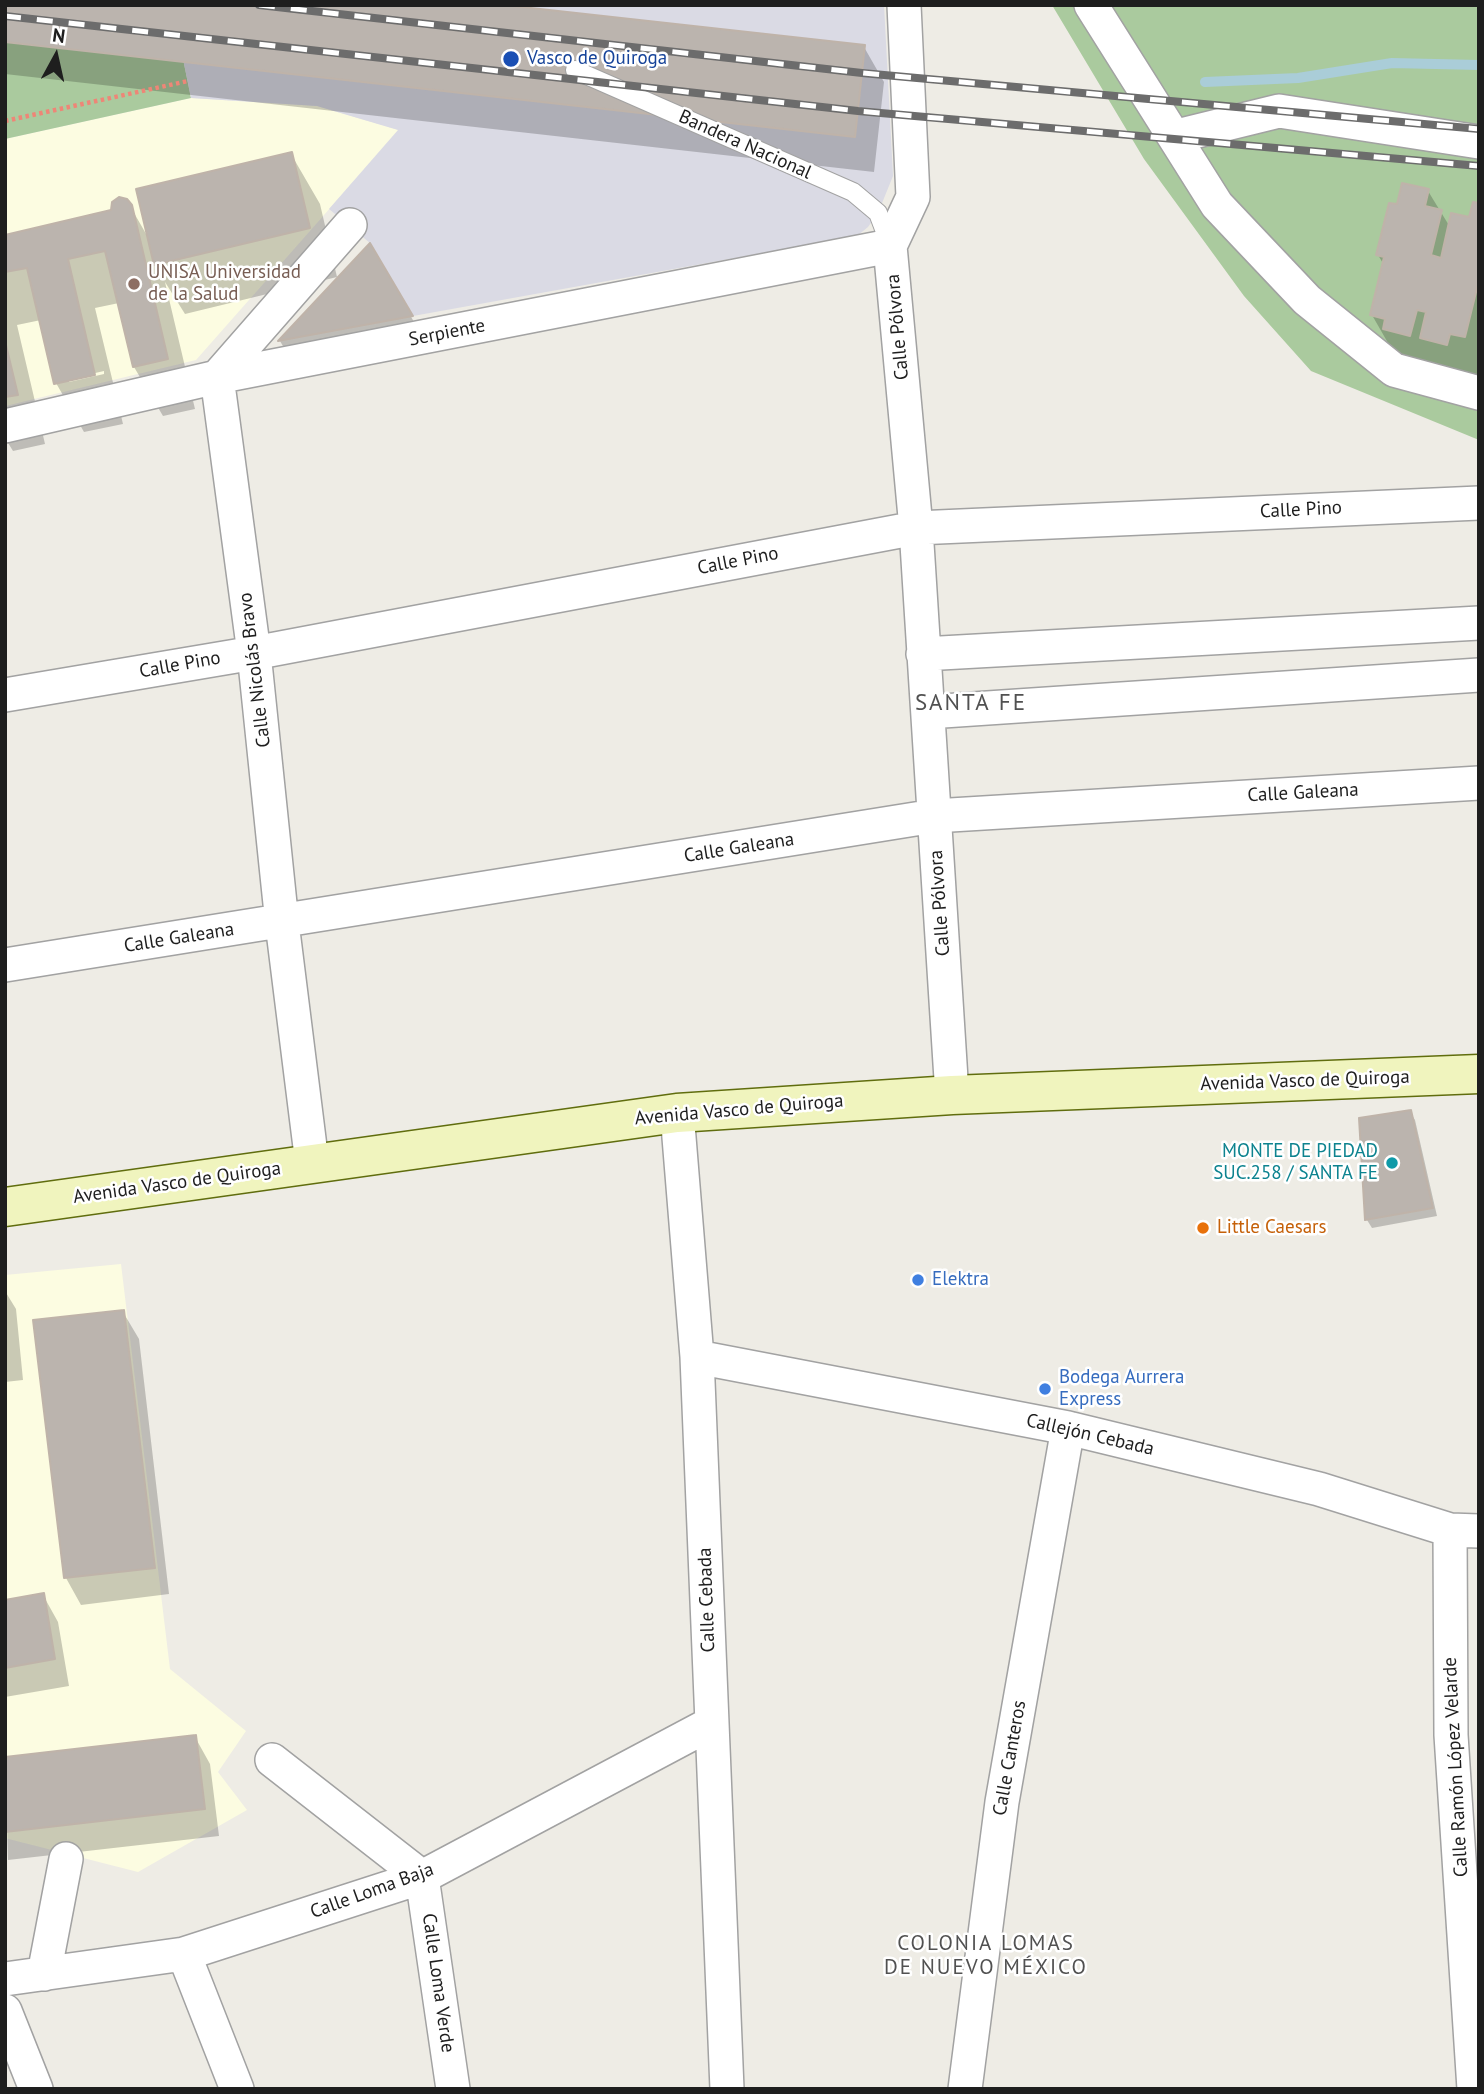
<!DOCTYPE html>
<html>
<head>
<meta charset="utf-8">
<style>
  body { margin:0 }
  #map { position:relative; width:1484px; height:2094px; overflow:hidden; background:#eeece5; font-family:"PT Sans",sans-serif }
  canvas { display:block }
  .frame { position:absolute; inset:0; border:7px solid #1e1e1e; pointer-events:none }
  .north { position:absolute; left:21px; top:21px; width:70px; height:70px; -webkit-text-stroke:5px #fff; paint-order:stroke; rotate:8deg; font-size:19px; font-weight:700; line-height:28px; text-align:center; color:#1e1e1e }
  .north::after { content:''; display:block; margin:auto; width:24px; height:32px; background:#1e1e1e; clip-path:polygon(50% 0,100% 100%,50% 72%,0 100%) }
</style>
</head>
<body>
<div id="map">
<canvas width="1484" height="2094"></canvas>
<div class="frame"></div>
<div class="north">N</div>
</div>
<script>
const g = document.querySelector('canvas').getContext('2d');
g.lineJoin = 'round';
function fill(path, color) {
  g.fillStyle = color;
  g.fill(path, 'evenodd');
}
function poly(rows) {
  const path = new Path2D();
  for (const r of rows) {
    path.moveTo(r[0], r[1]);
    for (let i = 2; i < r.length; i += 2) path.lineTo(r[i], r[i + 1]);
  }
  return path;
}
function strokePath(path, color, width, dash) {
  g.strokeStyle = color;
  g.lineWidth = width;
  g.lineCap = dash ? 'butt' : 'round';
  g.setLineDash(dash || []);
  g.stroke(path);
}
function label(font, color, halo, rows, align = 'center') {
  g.font = font + ' "PT Sans",sans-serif';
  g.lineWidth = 5;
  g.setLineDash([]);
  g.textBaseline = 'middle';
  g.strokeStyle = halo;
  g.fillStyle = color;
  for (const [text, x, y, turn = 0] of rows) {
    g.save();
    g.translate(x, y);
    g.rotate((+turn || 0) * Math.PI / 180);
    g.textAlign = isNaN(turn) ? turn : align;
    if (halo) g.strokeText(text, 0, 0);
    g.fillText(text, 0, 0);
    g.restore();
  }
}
fill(poly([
  [191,98,317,106,399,130,196,360,5,406,5,139],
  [121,1264,170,1669,246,1731,218,1772,247,1810,138,1872,5,1838,5,1275]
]), '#fcfce1');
fill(poly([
  [5,5,172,5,191,98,5,139],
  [1052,5,1479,5,1479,440,1311,371,1244,296,1144,159]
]), '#aaca9e');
fill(poly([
  [172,5,884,5,893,176,878,213,868,227,857,236,413,316,370,243,329,209,398,130,317,106,191,98]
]), '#dadae4');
fill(poly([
  [5,5,864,47,884,82,874,172,5,74],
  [291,154,320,204,337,277,185,314,165,282,195,409,163,416,134,367,119,303,95,308,123,424,84,432,56,383,41,320,17,325,45,444,13,451,5,438,5,237,130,206,149,239],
  [104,371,104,374,69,382,69,379],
  [1428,191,1450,227,1470,219,1479,205,1479,383,1400,364,1372,315,1384,265,1378,255,1398,206],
  [370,246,421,334,290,358,280,341],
  [1410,1112,1415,1120,1437,1216,1372,1228,1367,1220],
  [5,1291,16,1309,23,1380,5,1382],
  [123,1312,139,1339,169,1594,81,1605,66,1578],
  [43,1595,58,1622,69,1686,5,1697,5,1601],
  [195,1737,210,1764,219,1836,8,1860,5,1758]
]), '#0003');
strokePath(poly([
  [1205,82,1298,78,1392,63,1479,65]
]), '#aacdd8', 10);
const building = poly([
  [5,5,504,5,865,45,855,137,5,42,5,5],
  [292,152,310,228,154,265,136,189,292,152],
  [1402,183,1429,189,1425,206,1442,210,1431,255,1441,258,1451,213,1469,217,1473,202,1479,203,1479,280,1465,337,1450,334,1447,345,1420,338,1426,312,1417,310,1410,336,1383,329,1385,319,1370,315,1384,257,1376,255,1389,203,1397,204,1402,183],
  [119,197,127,199,132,205,168,359,133,367,105,251,68,259,95,375,54,384,27,268,5,272,5,235,111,210,112,202,119,197],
  [370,243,413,316,278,341,370,243],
  [5,341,18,395,5,397,5,341],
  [1411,1110,1433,1208,1365,1220,1359,1118,1411,1110],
  [124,1310,155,1568,64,1578,33,1320,124,1310],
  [44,1593,55,1659,5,1668,5,1600,44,1593],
  [196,1735,205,1809,5,1832,5,1757,196,1735]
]);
fill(building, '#bbb4ae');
strokePath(building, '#bfb3a9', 2);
const service = poly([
  [575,70,853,192,878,213,889,242]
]);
const minor = poly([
  [904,5,913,197,890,246,916,528,952,1095],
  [1091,5,1217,205,1307,300,1394,370,1479,393],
  [1177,136,1279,111,1479,142],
  [5,426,217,377,890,246],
  [923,654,1479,623],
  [5,695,254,653,916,528,1479,503],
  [928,712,1479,675],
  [5,965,934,816,1479,783],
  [677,1113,697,1357,727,2089],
  [312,1163,282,923,254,653,217,377,350,225],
  [697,1357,1068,1428,1319,1489,1450,1530,1479,1531],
  [1450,1530,1451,1735,1474,2089],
  [272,1760,422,1877,453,2089],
  [184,1954,237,2089],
  [44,1974,66,1859],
  [5,1979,184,1954,422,1877,712,1723],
  [5,2011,36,2089],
  [965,2089,1002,1802,1068,1428]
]);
const secondary = poly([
  [5,1207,677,1113,952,1095,1479,1074]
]);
strokePath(service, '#a2a2a2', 20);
strokePath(minor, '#a2a2a2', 36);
strokePath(secondary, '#606d0e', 41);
strokePath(poly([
  [5,121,188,81]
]), '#ee8677', 4.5, [3.5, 3.5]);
strokePath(service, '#fff', 18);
strokePath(minor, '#fff', 33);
strokePath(secondary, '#f0f4be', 38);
const rail = poly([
  [259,5,862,73,1479,129],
  [5,16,858,111,1479,166]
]);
strokePath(rail, '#6c6c6c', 8);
strokePath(rail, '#fff', 5, [16]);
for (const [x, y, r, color] of [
  [511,59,9,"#1a4fb4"],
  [134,284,7,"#8d6e63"],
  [1392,1163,7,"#0f9aa8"],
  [1203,1228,7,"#e8710a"],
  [918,1280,7,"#3f7fe0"],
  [1045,1389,7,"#3f7fe0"]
]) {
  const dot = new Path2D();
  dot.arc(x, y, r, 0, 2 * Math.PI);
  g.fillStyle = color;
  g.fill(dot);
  strokePath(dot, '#fff', 2.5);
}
label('19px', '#164399', '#fff', [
  ["Vasco de Quiroga",527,59]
], 'left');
label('19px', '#1e1e1e', '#fff', [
  ["Bandera Nacional",745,145,24],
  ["Calle Pólvora",898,327,-95],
  ["Serpiente",447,333,-11],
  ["Calle Pino",1301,510,-3],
  ["Calle Pino",738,561,-11],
  ["Calle Pino",180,665,-10],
  ["Calle Nicolás Bravo",255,670,-97],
  ["Calle Galeana",1303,793,-3],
  ["Calle Galeana",739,848,-9],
  ["Calle Pólvora",940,903,-94],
  ["Calle Galeana",179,938,-9],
  ["Avenida Vasco de Quiroga",1305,1081,-2],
  ["Avenida Vasco de Quiroga",739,1110,-5],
  ["Avenida Vasco de Quiroga",177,1183,-8],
  ["Callejón Cebada",1090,1435,13],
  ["Calle Cebada",707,1600,-92],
  ["Calle Canteros",1010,1758,-80],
  ["Calle Ramón López Velarde",1456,1767,-93],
  ["Calle Loma Baja",372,1891,-20],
  ["Calle Loma Verde",438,1983,82]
]);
label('19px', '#785e54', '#fff', [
  ["UNISA Universidad",148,273],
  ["de la Salud",148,295]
], 'left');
label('19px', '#0d838f', '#fff', [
  ["MONTE DE PIEDAD",1378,1152],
  ["SUC.258 / SANTA FE",1378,1174]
], 'right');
label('19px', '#c56008', '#fff', [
  ["Little Caesars",1217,1228]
], 'left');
label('19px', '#366cbe', '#fff', [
  ["Elektra",932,1280],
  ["Bodega Aurrera",1059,1378],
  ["Express",1059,1400]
], 'left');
g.letterSpacing = '2px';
label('21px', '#515151', '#fff', [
  ["COLONIA LOMAS",986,1944],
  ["DE NUEVO MÉXICO",986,1968]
]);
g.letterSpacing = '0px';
g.letterSpacing = '2px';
label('23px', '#515151', '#fff', [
  ["SANTA FE",971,703]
]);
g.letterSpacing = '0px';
</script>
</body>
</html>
